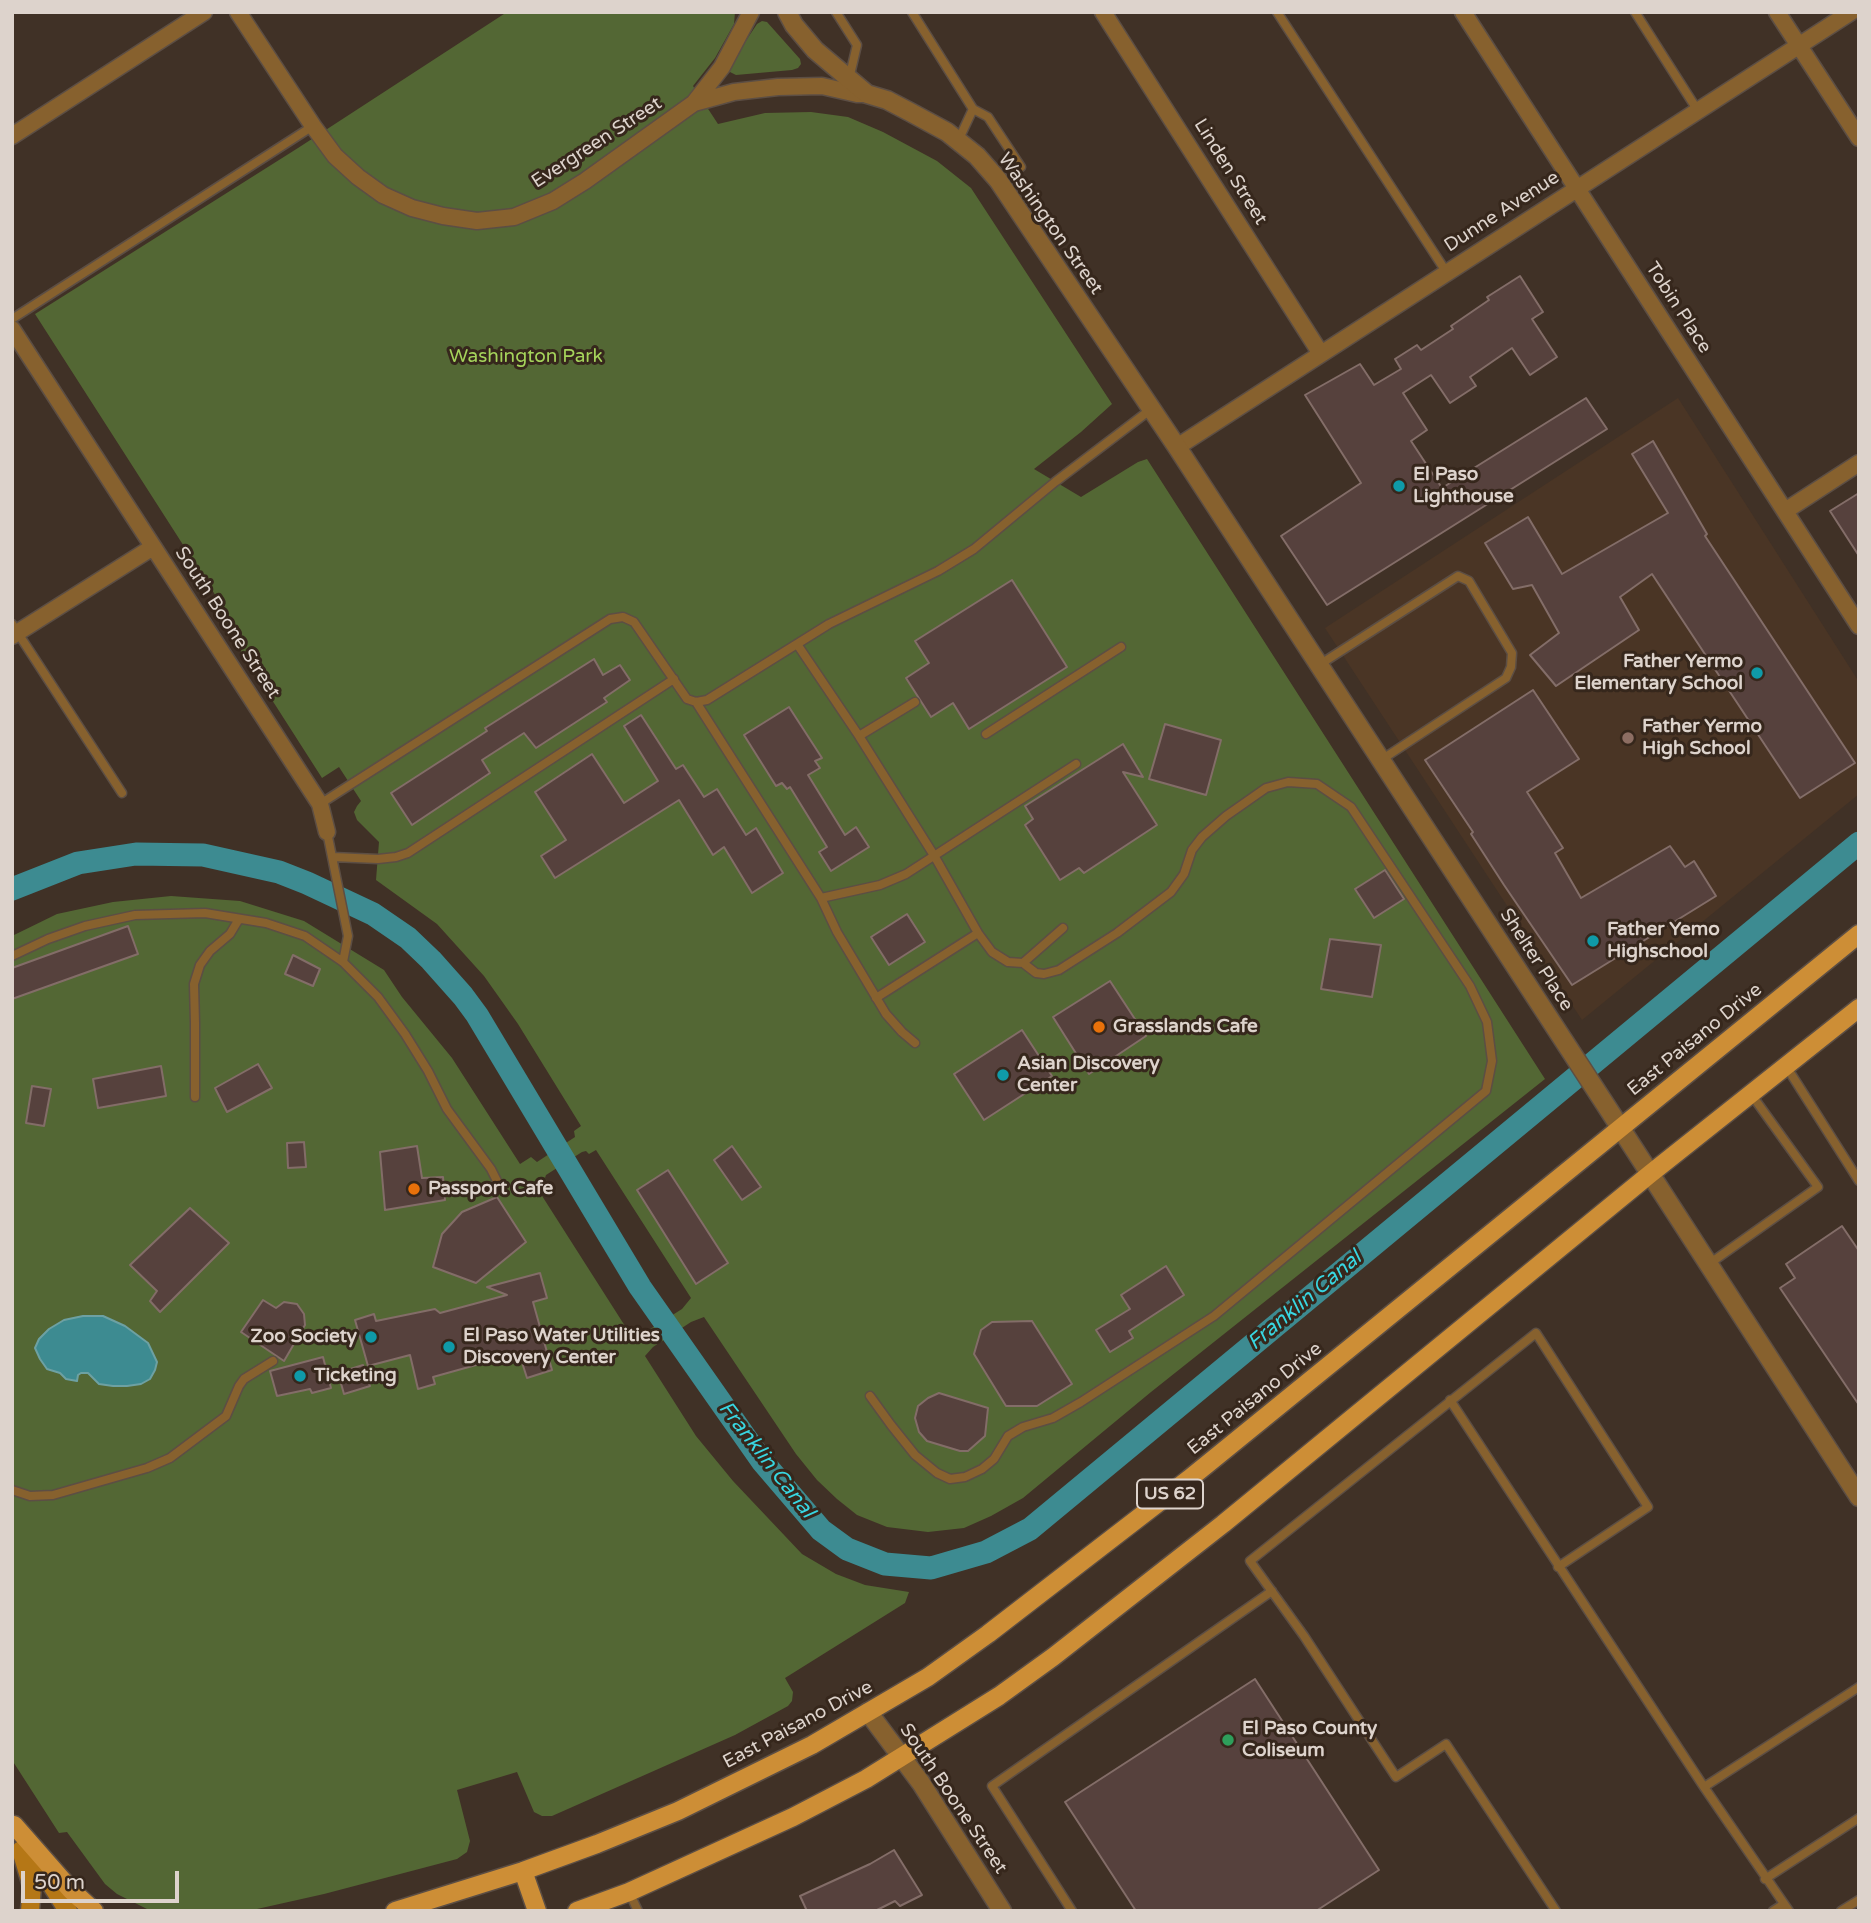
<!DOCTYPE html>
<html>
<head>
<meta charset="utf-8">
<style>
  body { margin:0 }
  #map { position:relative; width:1871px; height:1923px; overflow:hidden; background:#403126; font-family:"Varela Round",sans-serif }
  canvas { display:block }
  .frame { position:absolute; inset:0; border:14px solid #ddd3cc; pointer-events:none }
  .scale { position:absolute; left:21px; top:1871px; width:158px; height:32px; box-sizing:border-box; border:4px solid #ddd3cc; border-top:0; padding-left:9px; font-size:21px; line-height:24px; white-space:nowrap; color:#ddd3cc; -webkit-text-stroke:5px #36271c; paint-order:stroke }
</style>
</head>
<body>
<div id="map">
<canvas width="1871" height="1923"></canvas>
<div class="frame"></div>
<div class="scale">50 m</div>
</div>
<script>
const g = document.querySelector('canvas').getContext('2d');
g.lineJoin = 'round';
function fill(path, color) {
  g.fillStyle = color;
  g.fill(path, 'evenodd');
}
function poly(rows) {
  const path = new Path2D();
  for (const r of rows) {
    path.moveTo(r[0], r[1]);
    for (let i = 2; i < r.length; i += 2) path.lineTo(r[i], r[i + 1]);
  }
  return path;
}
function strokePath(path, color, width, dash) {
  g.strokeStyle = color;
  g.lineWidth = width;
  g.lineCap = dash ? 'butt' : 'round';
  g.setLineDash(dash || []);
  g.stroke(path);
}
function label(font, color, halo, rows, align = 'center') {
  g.font = font + ' "Varela Round",sans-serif';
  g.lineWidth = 6;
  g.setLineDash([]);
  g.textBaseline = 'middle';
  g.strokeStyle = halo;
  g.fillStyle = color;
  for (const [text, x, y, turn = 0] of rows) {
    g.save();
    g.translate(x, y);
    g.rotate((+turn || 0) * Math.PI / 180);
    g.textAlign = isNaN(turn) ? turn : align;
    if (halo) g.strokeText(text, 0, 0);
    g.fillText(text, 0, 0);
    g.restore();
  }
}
fill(poly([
  [1678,398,1859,682,1859,794,1582,1020,1325,628]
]), '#4a3525');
fill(poly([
  [507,12,735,12,734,24,715,58,693,86,718,124,765,113,811,112,848,117,883,132,937,161,971,188,1112,404,1081,432,1034,469,1081,497,1138,462,1147,459,1545,1079,1151,1392,1023,1498,991,1516,964,1528,928,1532,887,1527,857,1515,837,1499,817,1480,796,1454,704,1317,691,1322,653,1347,645,1356,696,1436,733,1481,802,1554,836,1574,865,1585,909,1592,905,1603,785,1678,793,1692,792,1701,788,1706,735,1735,552,1816,542,1816,534,1812,517,1772,457,1790,470,1841,467,1852,457,1859,324,1894,257,1909,151,1911,117,1894,105,1884,67,1832,59,1833,12,1760,12,936,57,914,113,902,171,896,240,901,304,921,384,970,402,997,452,1058,520,1164,531,1157,537,1162,575,1137,574,1131,581,1126,518,1024,484,976,437,924,376,880,379,842,357,820,354,812,357,806,361,801,339,767,322,778,217,614,221,604,35,314,298,148],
  [596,1150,691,1298,682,1309,644,1333,632,1337,537,1188,547,1182,545,1178,546,1175,582,1152,586,1151,589,1154],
  [762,21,767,22,800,59,801,64,798,68,792,70,736,75,730,72,729,66,757,24]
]), '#536734');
const water = poly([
  [83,1316,103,1316,125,1326,148,1343,157,1362,155,1370,150,1379,141,1384,127,1386,113,1386,99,1384,88,1373,81,1373,78,1375,77,1381,66,1379,60,1373,47,1369,40,1359,35,1348,39,1339,49,1329,64,1320,83,1316]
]);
fill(water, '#3d8b91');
strokePath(water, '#6da1a3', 2);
strokePath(poly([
  [12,889,78,863,136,854,203,855,279,872,307,883,373,914,408,938,431,960,463,996,477,1015,640,1287,762,1461,821,1530,847,1549,885,1564,931,1568,986,1552,1030,1529,1859,843]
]), '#3d8b91', 23);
const building = poly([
  [1520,276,1543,312,1532,319,1557,357,1530,375,1512,348,1470,377,1476,386,1450,403,1431,375,1403,393,1427,430,1411,441,1442,488,1586,398,1607,429,1327,605,1281,536,1361,483,1305,395,1360,364,1374,385,1401,369,1395,359,1417,345,1421,350,1453,329,1451,326,1489,300,1487,297,1520,276],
  [1653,441,1707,534,1705,536,1855,763,1800,798,1652,574,1620,597,1639,630,1556,686,1530,655,1559,633,1532,585,1513,589,1485,543,1528,517,1562,574,1668,513,1632,454,1653,441],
  [1859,493,1859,556,1830,511,1859,493],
  [1012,580,1067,667,969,729,953,703,931,717,906,678,929,663,915,641,1012,580],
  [594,659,603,675,620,665,630,680,604,698,607,702,536,748,524,733,482,760,490,773,412,825,391,793,487,731,485,728,594,659],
  [1533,690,1579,759,1527,792,1563,848,1555,853,1581,898,1670,846,1685,867,1694,861,1716,896,1572,985,1504,885,1471,834,1473,832,1425,760,1533,690],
  [789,707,822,758,815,761,820,768,808,775,845,835,856,827,869,847,831,871,819,852,827,847,790,787,787,789,782,783,776,786,744,735,789,707],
  [641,715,676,769,683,765,704,797,717,789,746,835,756,828,783,873,752,893,724,847,713,855,679,800,555,878,541,856,566,840,535,792,592,754,624,803,658,781,624,726,641,715],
  [1165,724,1221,740,1206,795,1149,779,1165,724],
  [1123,744,1143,777,1123,772,1157,825,1084,873,1079,868,1060,880,1025,825,1033,819,1025,806,1123,744],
  [1385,870,1404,899,1374,918,1355,889,1385,870],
  [907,914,925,942,889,965,871,937,907,914],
  [128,926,138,954,12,999,12,968,128,926],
  [1330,939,1381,945,1372,997,1321,989,1330,939],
  [293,955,320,969,313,986,285,974,293,955],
  [1110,981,1146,1036,1089,1074,1053,1017,1110,981],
  [1022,1030,1052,1076,984,1120,954,1074,1022,1030],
  [258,1064,272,1088,227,1112,215,1088,258,1064],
  [161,1066,166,1096,98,1108,93,1079,161,1066],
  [32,1086,51,1089,44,1126,26,1123,32,1086],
  [304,1142,306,1167,288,1168,287,1143,304,1142],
  [417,1146,422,1178,443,1177,445,1200,385,1210,380,1152,417,1146],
  [732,1146,761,1187,742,1200,714,1160,732,1146],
  [668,1170,728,1263,696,1284,637,1190,668,1170],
  [497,1197,526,1242,476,1283,433,1267,442,1234,462,1212,497,1197],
  [190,1208,229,1243,160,1312,150,1301,157,1291,130,1265,190,1208],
  [1842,1226,1859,1251,1859,1405,1780,1288,1795,1278,1786,1264,1842,1226],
  [1166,1266,1184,1295,1129,1331,1133,1338,1110,1352,1096,1330,1130,1309,1121,1295,1166,1266],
  [540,1273,547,1298,533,1302,552,1370,527,1378,519,1353,433,1377,435,1384,418,1389,410,1355,368,1366,355,1320,374,1314,376,1321,435,1309,440,1313,507,1295,487,1287,540,1273],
  [263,1300,276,1308,284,1302,297,1304,304,1314,305,1325,284,1361,241,1332,263,1300],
  [1032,1321,1072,1384,1037,1406,1006,1406,974,1354,981,1330,992,1322,1032,1321],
  [323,1357,331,1388,312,1393,310,1389,277,1396,270,1371,323,1357],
  [363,1365,370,1386,344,1394,338,1373,363,1365],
  [939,1393,988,1408,985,1436,968,1451,960,1451,927,1441,919,1432,915,1418,918,1406,928,1398,939,1393],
  [1255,1679,1379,1870,1316,1911,1136,1911,1065,1802,1255,1679],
  [894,1850,922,1895,900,1906,895,1901,875,1911,807,1911,800,1896,870,1864,894,1850]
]);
fill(building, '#56413d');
strokePath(building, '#836d68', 2);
const service = poly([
  [836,12,857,45,849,79],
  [912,12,973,109,958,141],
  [1277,12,1447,273],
  [1635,12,1698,111],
  [973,109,988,117,1021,167],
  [12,319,313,126],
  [12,624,122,793],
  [797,644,859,736,935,857,978,933,992,952,1008,962,1023,963,1063,928],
  [1319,665,1458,576,1469,581,1512,653,1511,667,1506,678,1381,760],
  [696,702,821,898,837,932,886,1014,902,1032,915,1043],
  [986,734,1121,647],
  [859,736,915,702],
  [320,804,610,619,623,617,634,622,687,699,696,702,707,700,829,624,938,571,974,549,1055,482,1150,410],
  [327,832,348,936,343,962],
  [333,857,378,859,396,857,408,853,674,679],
  [821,898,880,885,906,874,1076,764],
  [12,956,48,939,85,926,135,915,205,913,266,923,305,936,343,962,378,997,405,1034,428,1071,447,1109,491,1169,498,1183],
  [876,998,978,933],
  [1786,1066,1859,1181],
  [195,1097,195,1023,194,984,200,965,210,951,230,934,239,919],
  [1709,1264,1818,1187,1751,1094],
  [870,1396,891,1425,915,1455,937,1473,950,1479,965,1477,982,1469,994,1459,1008,1436,1023,1427,1053,1418,1081,1402,1214,1316,1486,1091,1492,1061,1487,1022,1470,986,1351,807,1317,784,1288,782,1266,788,1226,816,1202,837,1192,850,1184,874,1171,892,1117,933,1059,970,1044,974,1036,973,1023,963],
  [1450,1400,1704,1787,1789,1911],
  [12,1490,30,1496,53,1495,147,1468,170,1458,226,1416,239,1386,244,1379,273,1361],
  [1704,1787,1859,1687],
  [1765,1879,1859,1818],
  [629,1892,638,1911],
  [1072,1911,992,1786,1272,1591],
  [1556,1911,1446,1744,1396,1777,1304,1636,1250,1561,1536,1333,1648,1507,1558,1567],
  [1773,1911,1784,1904],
  [1841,1911,1859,1900]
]);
const minor = poly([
  [238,12,313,126,335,156,358,177,383,195,412,208,443,216,477,221,514,217,553,201,585,181,694,103,734,92,778,87,822,86,857,94,867,94],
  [1103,12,1321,354],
  [1463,12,1859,626],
  [1777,12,1859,138],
  [694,103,722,67,751,12],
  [12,136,204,12],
  [12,329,320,804,327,832],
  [1177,447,1851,12],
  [1785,511,1859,463],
  [12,636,153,547]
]);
const tertiary = poly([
  [787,12,794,25,815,50,867,94,887,100,910,112,947,132,977,156,998,180,1177,447,1605,1104,1859,1497],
  [868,1712,921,1783,1002,1911]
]);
const secondary = poly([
  [21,1850,32,1886,30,1911],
  [30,1851,68,1911]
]);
const primary = poly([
  [14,1825,71,1890,94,1911],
  [523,1871,537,1911],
  [395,1911,523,1871,597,1844,678,1811,812,1745,928,1677,988,1634,1189,1479,1859,934],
  [577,1911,629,1892,793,1817,866,1779,999,1696,1053,1657,1223,1524,1650,1174,1859,1008]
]);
strokePath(service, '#5c4e44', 11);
strokePath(minor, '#5c4e44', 19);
strokePath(tertiary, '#5c4e44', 21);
strokePath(secondary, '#5c4e44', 21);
strokePath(primary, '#5c4e44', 21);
strokePath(service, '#87612e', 8);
strokePath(minor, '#87612e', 16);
strokePath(tertiary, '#87612e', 18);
strokePath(secondary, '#b57716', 18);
strokePath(primary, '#cd8e36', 18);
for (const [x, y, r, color] of [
  [1399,486,7,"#0f9aa8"],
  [1757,673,7,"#0f9aa8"],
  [1628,738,7,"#8d6e63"],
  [1593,941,7,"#0f9aa8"],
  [1099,1027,7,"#e8710a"],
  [1003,1075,7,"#0f9aa8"],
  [414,1189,7,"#e8710a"],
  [371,1337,7,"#0f9aa8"],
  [449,1347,7,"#0f9aa8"],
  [300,1376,7,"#0f9aa8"],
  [1228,1740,7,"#2e9e5b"]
]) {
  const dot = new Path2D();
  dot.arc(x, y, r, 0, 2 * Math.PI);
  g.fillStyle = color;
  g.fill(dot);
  strokePath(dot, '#36271c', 2.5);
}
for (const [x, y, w] of [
  [1170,1494,66]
]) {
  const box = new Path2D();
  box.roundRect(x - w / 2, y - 14.5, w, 29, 5);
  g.fillStyle = '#36271c';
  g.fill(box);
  strokePath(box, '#ddd3cc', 2);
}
label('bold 18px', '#ddd3cc', null, [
  ["US 62",1170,1494]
]);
label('19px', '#ddd3cc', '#36271c', [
  ["Evergreen Street",597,143,-33],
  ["Linden Street",1230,172,58],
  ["Dunne Avenue",1502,212,-33],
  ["Washington Street",1050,224,55],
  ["Tobin Place",1678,308,57],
  ["South Boone Street",227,623,57],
  ["Shelter Place",1536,960,57],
  ["East Paisano Drive",1695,1040,-39],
  ["East Paisano Drive",1255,1399,-39],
  ["East Paisano Drive",798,1725,-28],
  ["South Boone Street",953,1799,56]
]);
label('19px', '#a5d35b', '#36271c', [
  ["Washington Park",526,357]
]);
label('bold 19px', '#ddd3cc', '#36271c', [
  ["El Paso",1413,475],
  ["Lighthouse",1413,497],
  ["Father Yermo",1743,662,"right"],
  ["Elementary School",1743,684,"right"],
  ["Father Yermo",1642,727],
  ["High School",1642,749],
  ["Father Yemo",1607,930],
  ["Highschool",1607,952],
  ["Grasslands Cafe",1113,1027],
  ["Asian Discovery",1017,1064],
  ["Center",1017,1086],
  ["Passport Cafe",428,1189],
  ["El Paso Water Utilities",463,1336],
  ["Discovery Center",463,1358],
  ["Zoo Society",357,1337,"right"],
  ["Ticketing",314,1376],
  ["El Paso County",1242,1729],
  ["Coliseum",1242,1751]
], 'left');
label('italic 21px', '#38d6e1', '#36271c', [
  ["Franklin Canal",1305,1301,-40],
  ["Franklin Canal",766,1460,52]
]);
</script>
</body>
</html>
